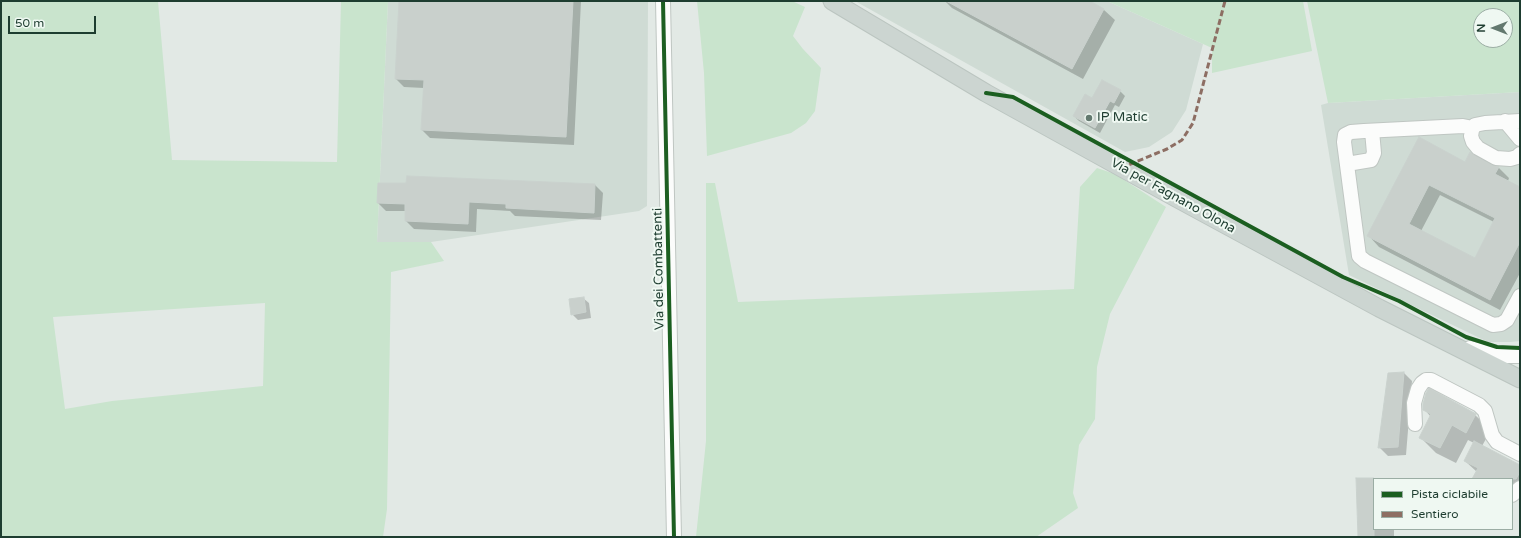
<!DOCTYPE html>
<html>
<head>
<meta charset="utf-8">
<style>
  body { margin:0 }
  #map { position:relative; width:1521px; height:538px; overflow:hidden; background:#e2e9e5; font-family:"Varela Round",sans-serif }
  canvas { display:block }
  .frame { position:absolute; inset:0; border:2px solid #1e3d30; pointer-events:none }
  .legend { position:absolute; left:1373px; top:478px; width:140px; height:52px; box-sizing:border-box; background:#eff8f2; border:1px solid #9bada4; margin:0; padding:5px 7px; list-style:none; font-size:12px; color:#1e3d30 }
  .legend li { display:flex; align-items:center; gap:8px; height:20px }
  .legend b { width:20px; border:1px solid #9bada4 }
  .north { position:absolute; left:1473px; top:8px; width:40px; height:40px; box-sizing:border-box; background:#eff8f2; border:1px solid #9bada4; border-radius:50%; rotate:270deg; font-size:11px; font-weight:700; line-height:16px; text-align:center; color:#1e3d30 }
  .north::after { content:''; display:block; margin:auto; width:14px; height:18px; background:#63796f; clip-path:polygon(50% 0,100% 100%,50% 72%,0 100%) }
  .scale { position:absolute; left:8px; top:16px; width:88px; height:18px; box-sizing:border-box; border:2px solid #1e3d30; border-top:0; padding-left:5px; font-size:12px; line-height:14px; white-space:nowrap; color:#1e3d30; -webkit-text-stroke:3px #eff8f2; paint-order:stroke }
</style>
</head>
<body>
<div id="map">
<canvas width="1521" height="538"></canvas>
<div class="frame"></div>
<ul class="legend">
<li><b style="height:5px;background:#1b5e20"></b>Pista ciclabile</li>
<li><b style="height:5px;background:#8d6e63"></b>Sentiero</li>
</ul>
<div class="north">N</div>
<div class="scale">50 m</div>
</div>
<script>
const g = document.querySelector('canvas').getContext('2d');
g.lineJoin = 'round';
function fill(path, color) {
  g.fillStyle = color;
  g.fill(path, 'evenodd');
}
function poly(rows) {
  const path = new Path2D();
  for (const r of rows) {
    path.moveTo(r[0], r[1]);
    for (let i = 2; i < r.length; i += 2) path.lineTo(r[i], r[i + 1]);
  }
  return path;
}
function strokePath(path, color, width, dash) {
  g.strokeStyle = color;
  g.lineWidth = width;
  g.lineCap = dash ? 'butt' : 'round';
  g.setLineDash(dash || []);
  g.stroke(path);
}
function label(font, color, halo, rows, align = 'center') {
  g.font = font + ' "Varela Round",sans-serif';
  g.lineWidth = 4;
  g.setLineDash([]);
  g.textBaseline = 'middle';
  g.strokeStyle = halo;
  g.fillStyle = color;
  for (const [text, x, y, turn = 0] of rows) {
    g.save();
    g.translate(x, y);
    g.rotate((+turn || 0) * Math.PI / 180);
    g.textAlign = isNaN(turn) ? turn : align;
    if (halo) g.strokeText(text, 0, 0);
    g.fillText(text, 0, 0);
    g.restore();
  }
}
fill(poly([
  [388,1,648,1,647,206,639,211,431,242,377,242],
  [855,1,1107,1,1203,44,1186,110,1172,132,1149,147,1125,152],
  [1520,92,1520,341,1511,342,1488,342,1349,275,1321,105,1328,103]
]), '#cfdbd4');
fill(poly([
  [1,1,158,1,172,160,337,162,341,1,388,1,377,242,431,242,444,261,391,272,387,509,383,537,1,537],
  [265,303,263,386,112,401,65,409,53,317],
  [697,1,792,1,805,7,793,36,803,49,821,68,815,111,806,123,791,133,707,156,704,73],
  [1107,1,1303,1,1312,51,1212,73,1212,48],
  [1307,1,1520,1,1520,92,1328,103],
  [1481,16,1505,16,1505,40,1481,40],
  [1097,168,1115,174,1166,207,1110,314,1097,367,1095,419,1079,445,1073,493,1078,508,1036,537,696,537,706,441,706,183,715,183,738,302,1074,289,1080,187]
]), '#c9e4cd');
fill(poly([
  [400,1,581,1,574,145,430,138,422,130,424,88,404,87,396,79],
  [945,1,1088,1,1104,10,1115,20,1083,79,952,8],
  [1120,91,1125,96,1119,107,1115,105,1100,133,1079,121,1074,116],
  [1419,139,1466,163,1499,168,1509,178,1508,181,1520,188,1520,273,1500,310,1379,247,1369,236],
  [1440,195,1494,222,1475,259,1421,231],
  [595,185,603,193,601,220,515,216,510,211,477,209,476,232,414,229,406,221,406,211,386,211,378,203],
  [583,298,589,303,591,318,578,320,572,314],
  [1404,373,1412,381,1406,455,1388,456,1380,448,1389,374],
  [1424,409,1475,415,1491,430,1482,446,1520,466,1520,496,1512,498,1512,479,1473,479,1477,472,1465,461,1474,443,1468,440,1456,463,1436,453,1420,437,1431,417],
  [1357,479,1385,479,1374,479,1374,529,1394,529,1394,537,1359,537]
]), '#0003');
const building = poly([
  [399,1,573,1,566,137,421,130,424,80,395,79,399,1],
  [946,1,1090,1,1104,9,1072,69,946,1],
  [1102,80,1121,90,1114,103,1110,101,1095,128,1073,116,1085,94,1092,98,1102,80],
  [1419,137,1465,162,1470,152,1492,165,1499,167,1495,174,1520,187,1520,242,1490,300,1367,236,1419,137],
  [1429,185,1495,218,1475,258,1409,224,1429,185],
  [407,176,595,184,594,213,506,208,506,204,469,202,468,224,405,221,405,204,377,203,378,183,406,183,407,176],
  [584,297,586,312,571,315,569,299,584,297],
  [1404,372,1398,447,1378,448,1388,373,1404,372],
  [1429,388,1476,414,1466,433,1452,425,1440,448,1419,438,1431,414,1423,410,1423,404,1426,393,1429,388],
  [1474,441,1520,465,1520,472,1516,479,1472,479,1478,468,1464,461,1474,441],
  [1356,478,1374,478,1374,537,1358,537,1356,478]
]);
fill(building, '#c9d0cc');
strokePath(building, '#cad2ce', 1);
const minor = poly([
  [663,1,674,537],
  [1505,121,1520,139],
  [1520,121,1485,123,1475,125,1472,130,1471,136,1473,142,1478,148,1496,158,1510,159,1517,157,1520,154],
  [1473,128,1463,126,1364,131,1351,132,1345,135,1344,142,1359,256,1365,261,1493,325,1501,324,1507,320,1520,296],
  [1347,164,1371,160,1374,153,1372,131],
  [1470,348,1502,356,1520,356],
  [1415,424,1414,403,1418,389,1422,383,1426,380,1431,380,1479,405,1485,411,1492,435,1497,442,1520,454],
  [1512,495,1520,488]
]);
const major = poly([
  [832,1,986,93,1176,198,1379,308,1520,379]
]);
strokePath(minor, '#bfc6c2', 16);
strokePath(major, '#bbc5c0', 19);
strokePath(minor, '#fbfcfb', 14);
strokePath(major, '#ccd5d1', 17);
strokePath(poly([
  [1121,168,1167,149,1182,140,1193,123,1225,1]
]), '#8d6e63', 3, [6, 3]);
strokePath(poly([
  [663,1,674,537],
  [986,93,1013,97,1343,277,1399,301,1466,337,1497,347,1520,348]
]), '#1b5e20', 4);
for (const [x, y, r, color] of [
  [1089,118,4,"#63796f"]
]) {
  const dot = new Path2D();
  dot.arc(x, y, r, 0, 2 * Math.PI);
  g.fillStyle = color;
  g.fill(dot);
  strokePath(dot, '#eff8f2', 1.5);
}
label('13px', '#1e3d30', '#eff8f2', [
  ["IP Matic",1097,118]
], 'left');
label('13px', '#1e3d30', '#eff8f2', [
  ["Via per Fagnano Olona",1173,196,29],
  ["Via dei Combattenti",659,269,-91]
]);
</script>
</body>
</html>
